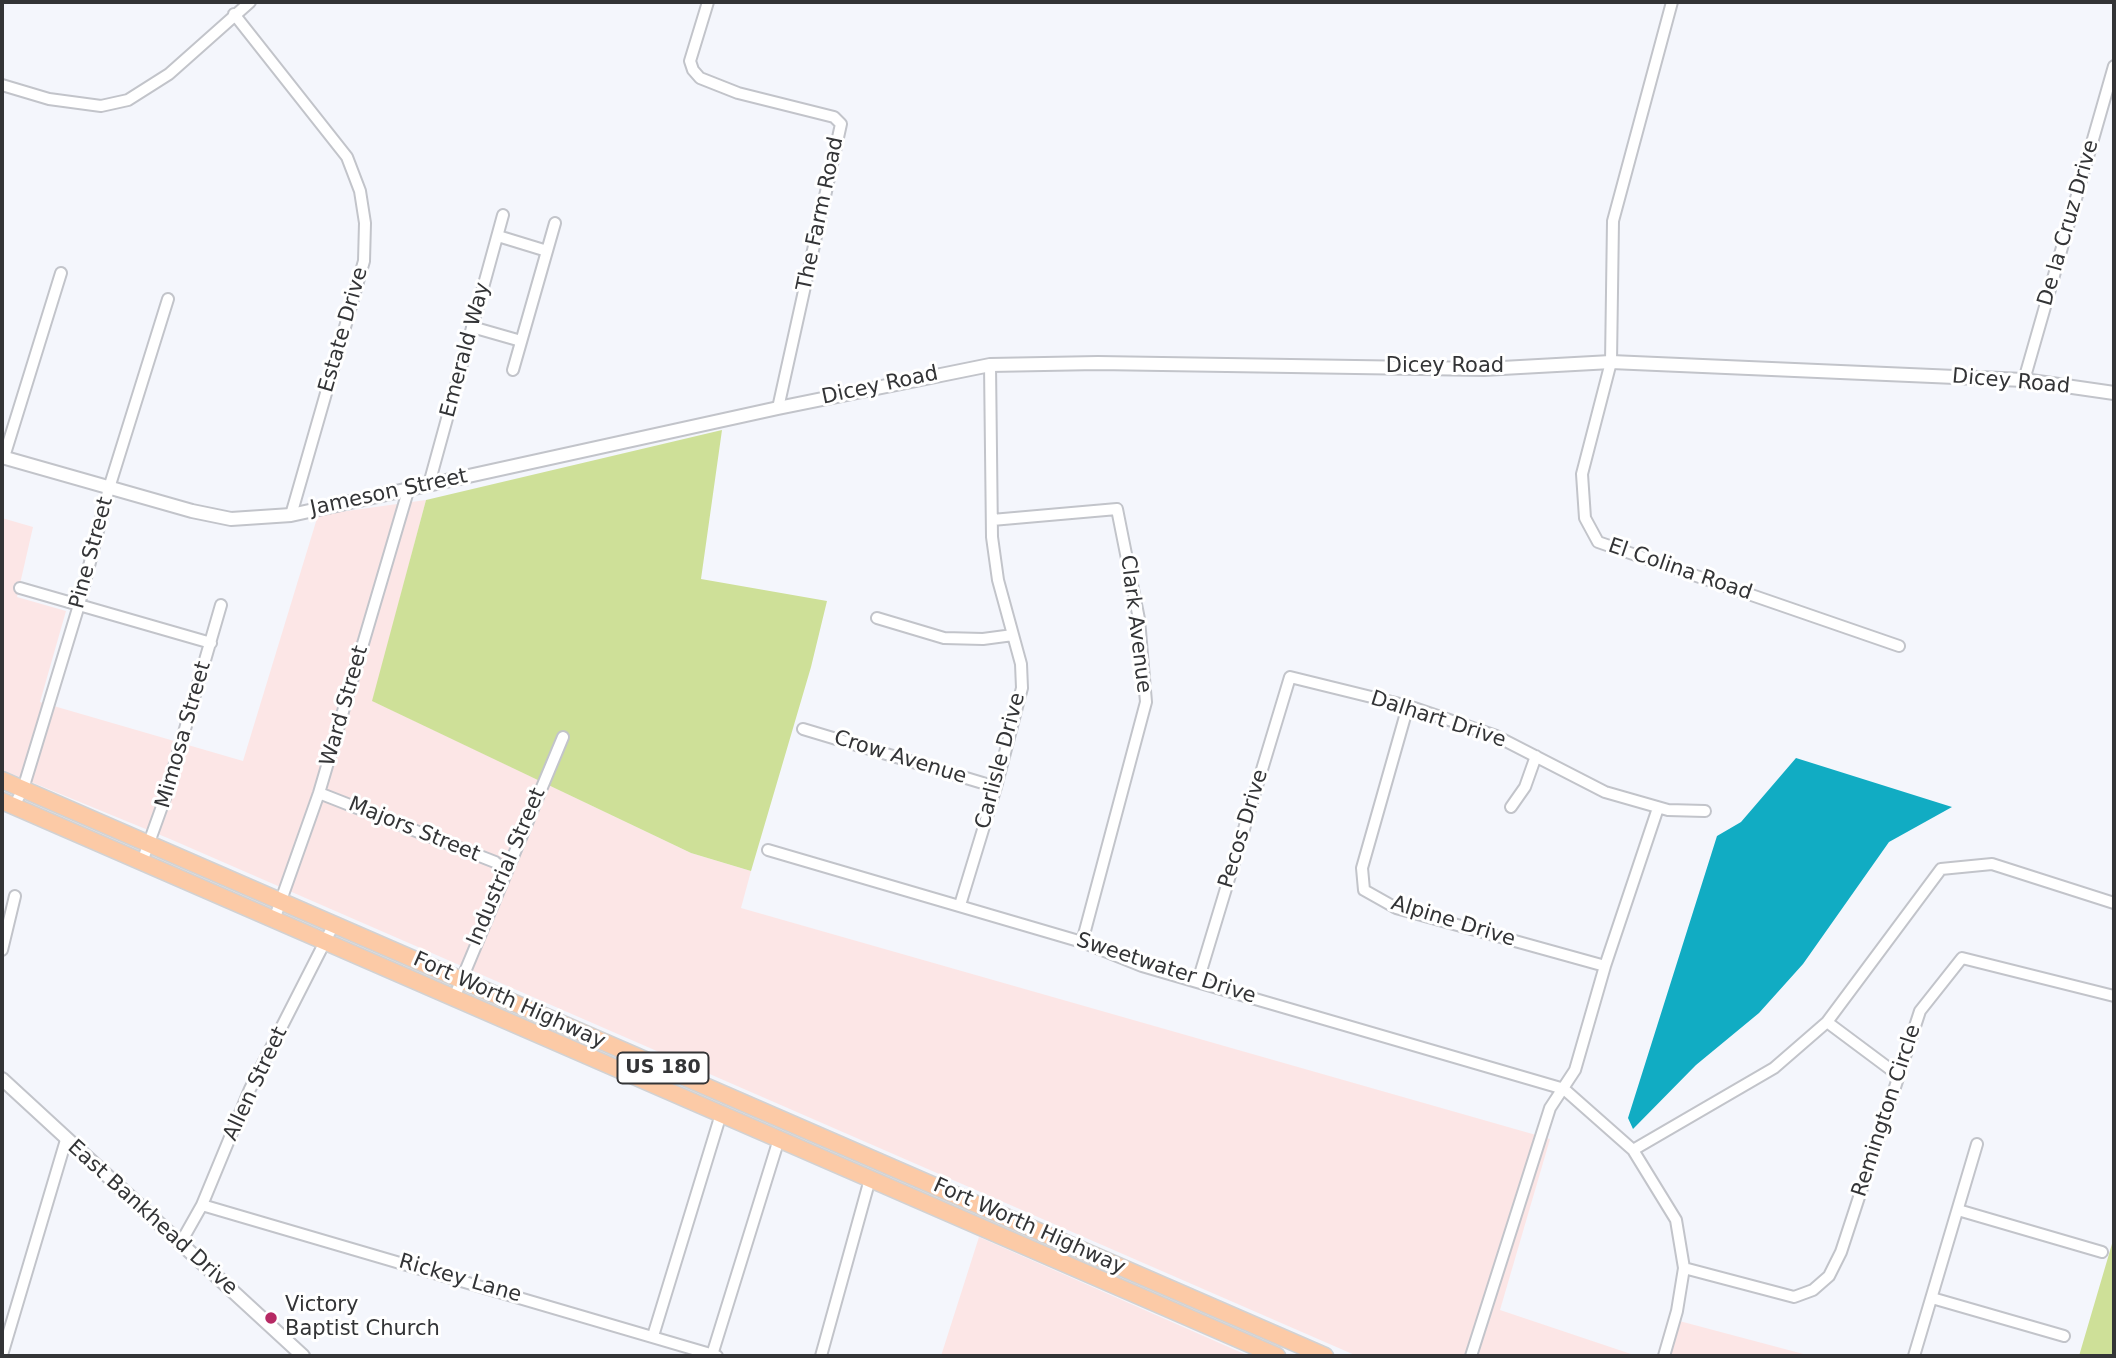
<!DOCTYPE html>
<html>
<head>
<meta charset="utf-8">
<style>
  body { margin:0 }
  #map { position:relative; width:2116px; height:1358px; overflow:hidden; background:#f4f6fc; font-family:"DejaVu Sans",sans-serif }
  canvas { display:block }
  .frame { position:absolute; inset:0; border:4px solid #333436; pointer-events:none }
</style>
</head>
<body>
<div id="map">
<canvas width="2116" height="1358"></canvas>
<div class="frame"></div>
</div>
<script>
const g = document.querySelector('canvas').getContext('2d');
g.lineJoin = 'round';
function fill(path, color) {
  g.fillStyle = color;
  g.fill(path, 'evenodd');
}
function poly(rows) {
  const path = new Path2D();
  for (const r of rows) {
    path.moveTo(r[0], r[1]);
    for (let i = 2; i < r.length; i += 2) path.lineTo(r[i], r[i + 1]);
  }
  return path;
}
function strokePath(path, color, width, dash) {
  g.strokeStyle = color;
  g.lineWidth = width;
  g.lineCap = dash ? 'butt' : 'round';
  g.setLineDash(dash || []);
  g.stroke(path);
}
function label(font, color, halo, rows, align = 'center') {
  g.font = font + ' "DejaVu Sans",sans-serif';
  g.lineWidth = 6;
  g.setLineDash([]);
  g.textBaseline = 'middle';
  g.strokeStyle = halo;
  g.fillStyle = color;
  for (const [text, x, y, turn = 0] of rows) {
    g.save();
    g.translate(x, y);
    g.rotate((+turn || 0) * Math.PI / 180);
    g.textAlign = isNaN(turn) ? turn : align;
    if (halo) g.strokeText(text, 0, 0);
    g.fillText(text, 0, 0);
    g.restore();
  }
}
fill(poly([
  [426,500,373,701,691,853,751,871,741,908,1550,1139,1500,1310,1637,1356,1357,1356,170,839,2,770,2,518,33,527,17,597,66,611,40,702,243,761,318,515],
  [979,1237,1249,1356,941,1356],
  [1668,1318,1811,1356,1657,1356]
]), '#fce6e6');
fill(poly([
  [722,430,701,579,827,601,811,667,751,871,691,853,372,701,426,500],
  [2114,1237,2114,1356,2079,1356]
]), '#cee098');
fill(poly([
  [1796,758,1952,807,1889,842,1803,964,1759,1013,1696,1065,1633,1129,1628,1118,1717,836,1741,822]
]), '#11acc3');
const minor = poly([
  [708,2,690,61,693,70,700,78,738,93,834,117,841,124,778,408],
  [1672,2,1613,221,1611,362,1582,474,1585,518,1598,542,1899,646],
  [234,14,347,157,360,191,365,223,364,261,291,515],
  [2,85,49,99,101,106,128,100,169,74,250,2],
  [498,236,547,251],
  [472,327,521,341],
  [513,370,555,223],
  [2024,380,2114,66],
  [4,457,61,273],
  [429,484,503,215],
  [992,520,1117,509,1139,619,1146,702,1082,942],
  [20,588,211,643],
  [877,618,944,638,983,639,1013,635],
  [1408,706,1362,868,1364,890,1396,908,1605,966],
  [803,729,996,787],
  [319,793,495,862,506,871],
  [14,806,23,789,79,605,109,488,168,299],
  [1511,807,1525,787,1536,756],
  [768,850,1082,942,1142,966,1564,1089,1633,1150,1676,1220,1684,1268,1677,1311,1664,1356],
  [142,862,165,798,221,605],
  [960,905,996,787,1022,688,1021,664,998,580,992,537,990,365],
  [274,920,319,793,408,491],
  [2,950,15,896],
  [1198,981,1290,677,1408,706,1496,736,1605,792,1668,810,1705,811],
  [454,998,563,737],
  [1827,1022,1898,1075],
  [1633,1150,1774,1068,1827,1022,1941,869,1992,864,2114,903],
  [202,1205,717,1356],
  [1958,1210,2102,1252],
  [180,1244,202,1205,250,1089,334,924],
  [1684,1268,1794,1297,1813,1290,1829,1276,1841,1252,1920,1011,1962,958,2114,996],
  [1932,1298,2064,1336],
  [653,1336,721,1114],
  [2,1355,66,1140],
  [712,1355,779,1139],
  [821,1356,870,1179],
  [1471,1356,1550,1108,1575,1070,1605,966,1658,808],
  [1914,1356,1977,1144]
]);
const tertiary = poly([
  [2,457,192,511,231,519,291,515,778,408,990,365,1098,363,1484,369,1611,362,2024,380,2114,393],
  [2,1079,303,1356]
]);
const primary = poly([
  [2,780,1325,1356],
  [2,801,1277,1356]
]);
strokePath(minor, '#c2c4ca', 14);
strokePath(tertiary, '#c2c4ca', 16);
strokePath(primary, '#d2d2d3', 19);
strokePath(minor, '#fff', 10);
strokePath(tertiary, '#fff', 12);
strokePath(primary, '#fccaa6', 16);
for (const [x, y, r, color] of [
  [271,1318,7,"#b62a64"]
]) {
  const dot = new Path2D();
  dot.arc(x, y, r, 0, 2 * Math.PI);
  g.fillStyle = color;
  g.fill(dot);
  strokePath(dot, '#fff', 2.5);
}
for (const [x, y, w] of [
  [663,1068,91]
]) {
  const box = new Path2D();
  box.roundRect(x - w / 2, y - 15.5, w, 31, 5);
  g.fillStyle = '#fff';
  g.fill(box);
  strokePath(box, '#333436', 2);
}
label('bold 19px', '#333436', null, [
  ["US 180",663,1068]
]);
label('21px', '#333436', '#fff', [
  ["The Farm Road",821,214,-78],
  ["De la Cruz Drive",2069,223,-74],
  ["Estate Drive",344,330,-74],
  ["Emerald Way",466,350,-75],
  ["Dicey Road",1445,367],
  ["Dicey Road",2011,382,5],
  ["Dicey Road",880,386,-12],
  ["Jameson Street",389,493,-12],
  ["Pine Street",92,553,-75],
  ["El Colina Road",1680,570,19],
  ["Clark Avenue",1135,624,83],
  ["Ward Street",345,706,-74],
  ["Dalhart Drive",1438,720,18],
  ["Mimosa Street",184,735,-74],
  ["Crow Avenue",900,758,17],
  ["Carlisle Drive",1001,761,-75],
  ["Pecos Drive",1244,829,-73],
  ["Majors Street",414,830,22],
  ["Industrial Street",507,867,-67],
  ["Alpine Drive",1453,922,17],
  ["Sweetwater Drive",1166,969,18],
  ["Fort Worth Highway",509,1001,24],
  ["Allen Street",256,1084,-65],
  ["Remington Circle",1887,1111,-72],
  ["East Bankhead Drive",152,1218,42],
  ["Fort Worth Highway",1029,1227,24],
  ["Rickey Lane",460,1279,16]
]);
label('21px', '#333436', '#fff', [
  ["Victory",285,1306],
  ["Baptist Church",285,1330]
], 'left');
</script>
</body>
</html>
